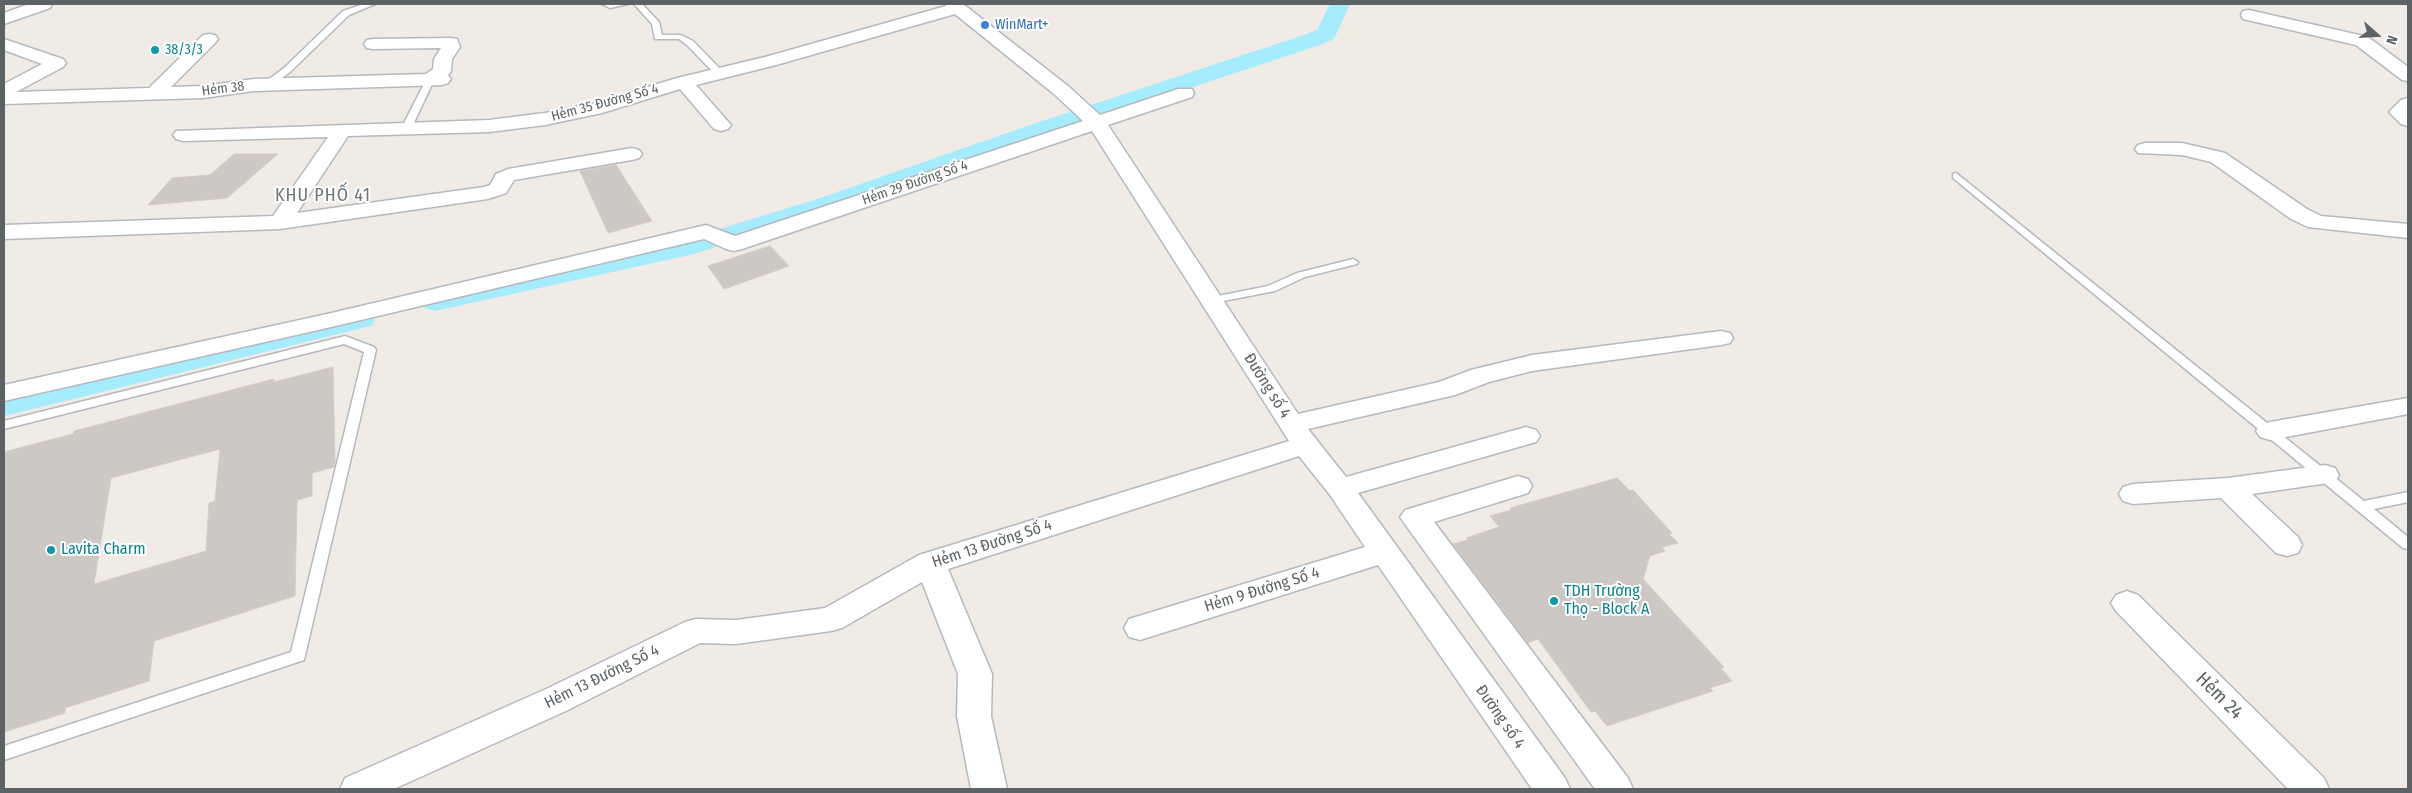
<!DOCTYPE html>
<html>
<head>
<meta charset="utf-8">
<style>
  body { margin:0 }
  #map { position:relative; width:2412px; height:793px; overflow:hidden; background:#f0ebe5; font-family:"Fira Sans Condensed",sans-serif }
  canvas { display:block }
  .frame { position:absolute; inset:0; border:5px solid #5c6367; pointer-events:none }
  .north { position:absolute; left:2352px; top:10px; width:50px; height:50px; -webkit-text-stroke:4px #fff; paint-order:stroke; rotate:109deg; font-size:14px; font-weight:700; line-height:20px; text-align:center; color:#5c6367 }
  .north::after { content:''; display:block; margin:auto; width:18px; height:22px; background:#5c6367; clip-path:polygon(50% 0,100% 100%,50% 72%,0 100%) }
</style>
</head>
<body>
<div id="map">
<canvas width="2412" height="793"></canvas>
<div class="frame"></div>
<div class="north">N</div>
</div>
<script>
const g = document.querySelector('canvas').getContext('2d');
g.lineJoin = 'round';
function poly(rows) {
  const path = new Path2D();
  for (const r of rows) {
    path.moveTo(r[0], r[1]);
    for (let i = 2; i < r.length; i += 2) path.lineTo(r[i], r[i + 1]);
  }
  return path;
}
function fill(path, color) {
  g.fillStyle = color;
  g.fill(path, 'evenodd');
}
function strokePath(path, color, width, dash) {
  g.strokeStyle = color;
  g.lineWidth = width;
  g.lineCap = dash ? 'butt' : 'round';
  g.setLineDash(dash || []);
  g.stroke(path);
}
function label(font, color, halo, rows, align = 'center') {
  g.font = font + ' "Fira Sans Condensed",sans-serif';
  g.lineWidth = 4;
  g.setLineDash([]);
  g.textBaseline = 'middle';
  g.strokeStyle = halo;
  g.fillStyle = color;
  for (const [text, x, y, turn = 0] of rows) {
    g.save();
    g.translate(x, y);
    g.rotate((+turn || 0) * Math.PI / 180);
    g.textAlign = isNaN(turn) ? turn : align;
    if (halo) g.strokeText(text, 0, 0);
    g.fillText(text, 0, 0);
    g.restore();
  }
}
fill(poly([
  [1330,4,1350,4,1334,39,1320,45,1054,133,835,211,690,255,435,311,425,308,420,302,425,296,435,293,684,240,817,199,1036,123,1304,35,1317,30,1330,4],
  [360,311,371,314,375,320,371,326,4,416,4,396,360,311]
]), '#a6ecff');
const building = poly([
  [234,154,278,154,227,198,148,205,172,178,210,175,234,154],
  [616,165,652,221,608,233,580,171,616,165],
  [770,246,789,266,724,289,708,266,770,246],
  [333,367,335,464,334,467,312,473,312,496,297,500,295,596,154,641,149,681,65,708,65,713,4,732,4,452,73,434,74,431,274,379,274,382,333,367],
  [220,449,215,501,209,503,206,551,94,584,111,478,220,449],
  [1617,478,1630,491,1633,490,1672,533,1669,534,1678,543,1662,547,1665,551,1650,556,1643,579,1724,667,1721,668,1732,681,1710,688,1713,691,1607,726,1595,711,1591,712,1538,639,1528,643,1453,544,1468,540,1466,538,1499,527,1490,516,1511,510,1510,508,1617,478]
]);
fill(building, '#cdc8c4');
strokePath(building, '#d6cbc2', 1);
const service = poly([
  [364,4,375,4,349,15,290,72,270,87,264,87,264,83,284,68,343,11,364,4],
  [602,4,628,4,610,8,602,4],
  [634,4,642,4,659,22,662,35,681,35,693,41,722,71,722,75,716,75,687,45,679,39,655,39,652,24,634,4],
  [427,78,434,80,411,129,406,132,403,131,401,129,427,78],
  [1956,173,2364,501,2408,492,2408,502,2374,509,2408,537,2408,549,2403,548,1953,178,1953,174,1956,173],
  [1353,259,1358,262,1357,264,1305,277,1275,291,1213,303,1207,300,1213,297,1268,286,1297,273,1353,259],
  [345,336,374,347,376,350,304,660,4,760,4,746,291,652,364,352,344,344,4,429,4,421,345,336]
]);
const minor = poly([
  [29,4,52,4,50,8,4,24,4,13,29,4],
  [945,4,963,4,1068,86,1100,115,1178,89,1192,89,1194,93,1192,97,1108,125,1298,414,1439,382,1471,370,1532,355,1721,331,1730,333,1733,338,1730,343,1721,345,1532,371,1489,382,1455,395,1308,429,1346,477,1526,427,1536,430,1540,436,1536,442,1358,493,1565,778,1570,789,1532,789,1378,565,1140,640,1129,637,1124,628,1129,619,1365,547,1330,495,1299,456,948,569,992,674,991,716,1007,789,971,789,957,716,958,674,922,582,842,628,831,631,736,644,700,643,568,710,394,789,340,789,345,778,544,690,685,622,696,619,736,620,825,608,919,555,1289,441,1092,131,742,249,734,251,726,249,704,239,327,328,4,401,4,385,327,314,706,225,735,236,1083,121,1054,94,955,14,776,65,696,85,731,125,728,129,721,131,714,129,680,89,602,113,545,125,489,132,348,136,297,213,484,187,490,185,496,174,508,169,632,148,639,150,642,154,639,158,632,160,514,180,506,193,488,199,280,229,4,239,4,225,273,216,328,137,183,141,176,139,173,135,176,131,489,120,545,113,592,104,677,78,765,57,946,6,945,4],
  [2249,10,2368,37,2408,67,2408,81,2402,80,2356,45,2243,19,2241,15,2243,11,2249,10],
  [209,34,215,35,218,39,215,43,171,87,203,86,254,79,426,74,433,69,434,59,441,48,373,49,367,48,364,44,367,40,373,39,451,38,457,39,460,47,452,59,451,71,448,75,451,79,448,83,442,85,254,91,203,98,4,104,4,84,42,64,4,50,4,39,63,59,66,63,63,67,16,92,149,88,203,35,209,34],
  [2408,98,2408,126,2401,124,2389,112,2401,100,2408,98],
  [2145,143,2182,143,2225,153,2307,209,2321,216,2408,224,2408,238,2308,227,2291,219,2211,162,2182,155,2138,153,2135,149,2138,145,2145,143],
  [2408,398,2408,414,2270,440,2260,437,2256,431,2260,425,2270,422,2408,398],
  [2325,465,2335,468,2339,475,2335,482,2252,494,2298,537,2302,545,2298,553,2287,556,2276,553,2221,498,2133,504,2123,501,2119,494,2123,487,2133,484,2228,478,2325,465],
  [1518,476,1528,479,1532,486,1528,493,1434,522,1628,778,1633,789,1595,789,1400,517,1405,510,1518,476],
  [2127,591,2138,595,2324,778,2329,789,2288,789,2116,611,2111,603,2116,595,2127,591]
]);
strokePath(service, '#b5b9bd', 3);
strokePath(minor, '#b5b9bd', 3);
fill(service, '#fff');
fill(minor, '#fff');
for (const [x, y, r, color] of [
  [985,25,5,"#3f7fe0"],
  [155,50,5,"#0f9aa8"],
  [51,550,5,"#0f9aa8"],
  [1554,601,5,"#0f9aa8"]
]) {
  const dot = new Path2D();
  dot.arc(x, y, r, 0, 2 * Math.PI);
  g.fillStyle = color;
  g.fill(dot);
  strokePath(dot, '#fff', 2);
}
label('14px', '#366cbe', '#fff', [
  ["WinMart+",995,25]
], 'left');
label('14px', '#0d838f', '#fff', [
  ["38/3/3",165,50]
], 'left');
label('14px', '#5c6367', '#fff', [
  ["Hẻm 38",223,89,-7],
  ["Hẻm 35 Đường Số 4",605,103,-15],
  ["Hẻm 29 Đường Số 4",915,183,-19]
]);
label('16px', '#5c6367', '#fff', [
  ["Đường số 4",1267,386,58],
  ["Hẻm 13 Đường Số 4",992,544,-18],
  ["Hẻm 9 Đường Số 4",1262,590,-17],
  ["Hẻm 13 Đường Số 4",602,677,-26],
  ["Đường số 4",1500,717,55]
]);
label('16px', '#0d838f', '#fff', [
  ["Lavita Charm",61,550],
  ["TDH Trường",1564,592],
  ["Thọ - Block A",1564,610]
], 'left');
g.letterSpacing = '1px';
label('18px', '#6d7679', '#fff', [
  ["KHU PHỐ 41",323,196]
]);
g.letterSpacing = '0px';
label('19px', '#5c6367', '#fff', [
  ["Hẻm 24",2219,696,45]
]);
</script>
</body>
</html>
